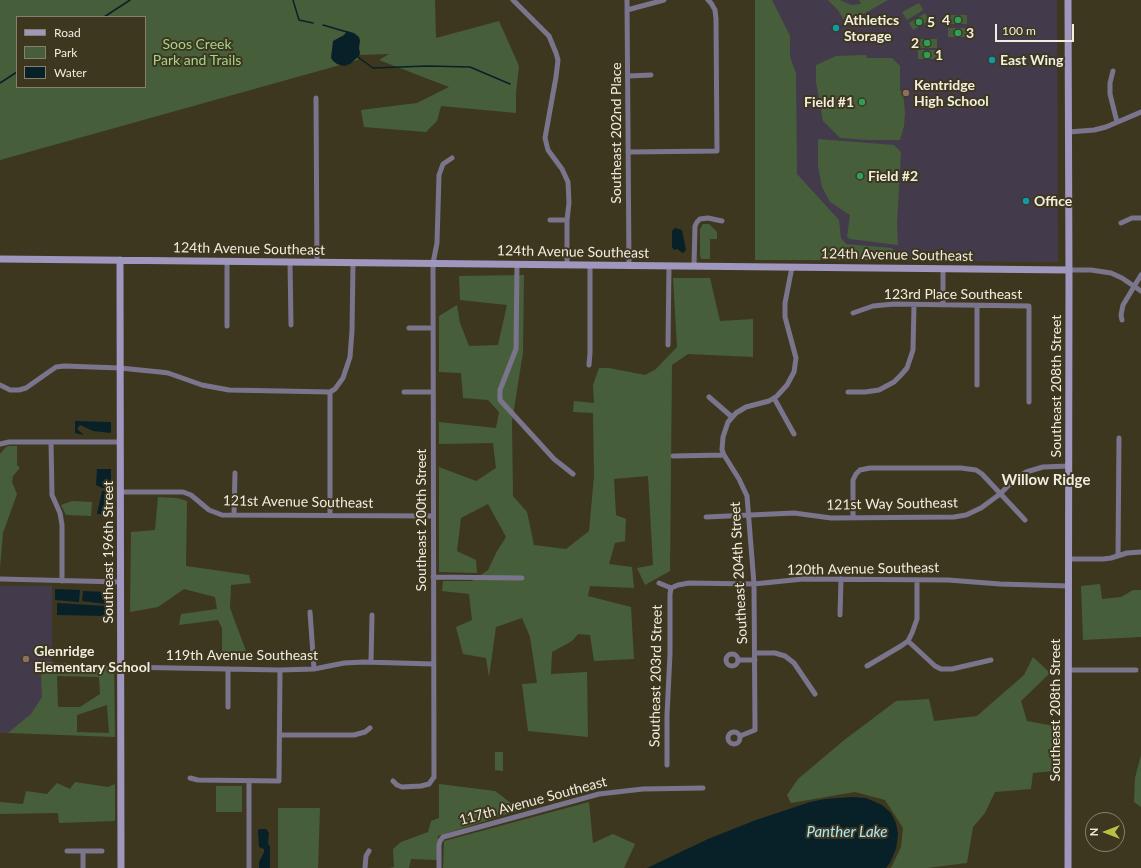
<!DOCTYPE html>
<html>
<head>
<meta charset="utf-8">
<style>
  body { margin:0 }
  #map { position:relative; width:1141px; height:868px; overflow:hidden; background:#3e371f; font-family:Lato,sans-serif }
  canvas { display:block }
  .legend { position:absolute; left:16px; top:16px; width:130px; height:72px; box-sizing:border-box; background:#3e371f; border:1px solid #86806c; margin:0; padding:5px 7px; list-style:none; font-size:12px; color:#f1eddf }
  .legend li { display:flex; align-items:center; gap:8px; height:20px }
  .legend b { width:20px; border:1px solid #86806c }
  .north { position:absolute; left:1085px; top:812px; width:40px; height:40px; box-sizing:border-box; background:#3e371f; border:1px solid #86806c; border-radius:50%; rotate:270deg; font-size:11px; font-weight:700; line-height:16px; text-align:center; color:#f1eddf }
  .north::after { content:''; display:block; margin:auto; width:14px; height:18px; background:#b9c046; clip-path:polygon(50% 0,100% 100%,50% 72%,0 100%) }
  .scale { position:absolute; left:995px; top:24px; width:79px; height:18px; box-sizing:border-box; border:2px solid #f1eddf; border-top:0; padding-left:5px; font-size:12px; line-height:14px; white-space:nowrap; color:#f1eddf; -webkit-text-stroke:3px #3e371f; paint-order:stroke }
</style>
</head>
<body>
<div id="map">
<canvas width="1141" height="868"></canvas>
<ul class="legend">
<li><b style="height:5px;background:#9f97be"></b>Road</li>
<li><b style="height:11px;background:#465f3a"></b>Park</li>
<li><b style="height:11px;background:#082028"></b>Water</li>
</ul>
<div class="north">N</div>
<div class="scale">100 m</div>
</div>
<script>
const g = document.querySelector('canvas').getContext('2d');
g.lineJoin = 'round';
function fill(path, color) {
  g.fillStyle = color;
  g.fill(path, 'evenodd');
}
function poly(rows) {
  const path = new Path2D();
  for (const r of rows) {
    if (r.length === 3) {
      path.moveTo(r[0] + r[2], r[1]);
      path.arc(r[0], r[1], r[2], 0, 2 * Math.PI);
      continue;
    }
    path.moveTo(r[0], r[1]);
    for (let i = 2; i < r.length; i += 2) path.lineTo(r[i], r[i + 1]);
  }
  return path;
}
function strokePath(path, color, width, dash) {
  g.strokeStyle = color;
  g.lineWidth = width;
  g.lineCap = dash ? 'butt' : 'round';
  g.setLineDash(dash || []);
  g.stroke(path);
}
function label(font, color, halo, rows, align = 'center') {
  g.font = font + ' Lato,sans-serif';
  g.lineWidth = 4;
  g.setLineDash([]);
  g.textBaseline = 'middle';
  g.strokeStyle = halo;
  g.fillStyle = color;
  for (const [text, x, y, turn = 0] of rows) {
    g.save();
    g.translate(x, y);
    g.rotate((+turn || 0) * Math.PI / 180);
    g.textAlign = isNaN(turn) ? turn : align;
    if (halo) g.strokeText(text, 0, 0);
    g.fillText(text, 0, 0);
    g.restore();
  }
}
fill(poly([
  [755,0,1057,0,1058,262,755,260],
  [0,586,52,586,52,733,0,733]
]), '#433b4b');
fill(poly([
  [0,0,435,0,436,38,499,21,519,66,516,93,516,113,441,106,437,121,426,132,364,127,361,110,417,103,449,87,379,60,389,54,358,55,358,60,0,160],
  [17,17,145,17,145,87,17,87],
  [755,0,772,0,790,36,790,57,796,73,797,174,839,220,841,238,846,244,892,248,899,260,755,260],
  [828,0,840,0,851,5,861,4,859,0,888,0,846,24,838,10],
  [919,3,923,10,907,20,902,12],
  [925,13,929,21,913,30,909,23],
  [948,15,967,15,967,24,948,24],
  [948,28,967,28,967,37,948,37],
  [918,39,937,39,937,48,918,48],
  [918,50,937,50,937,59,918,59],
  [866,55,867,58,892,58,900,66,900,91,903,91,905,113,904,126,900,140,867,140,840,138,823,121,816,82,816,65,836,56],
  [818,139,894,145,901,152,897,224,898,245,850,239,847,237,850,215,830,202,822,187,818,166],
  [703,224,709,224,717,232,717,239,710,239,710,259,701,259,700,255,700,229],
  [524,275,523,352,512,422,513,496,527,512,534,545,566,549,589,531,594,476,593,413,573,412,574,401,594,403,593,385,599,368,609,368,645,375,656,369,677,347,673,278,710,278,720,321,753,319,753,357,688,354,672,365,670,571,645,585,637,568,653,565,648,476,614,479,616,515,626,519,625,541,615,543,609,564,632,567,634,588,590,586,588,596,631,607,634,659,594,661,590,635,578,634,572,641,552,652,551,674,587,672,588,737,528,731,522,684,537,683,530,637,522,618,496,627,489,677,486,658,463,654,456,627,472,620,469,594,442,591,443,581,472,581,488,570,496,553,506,537,488,504,461,518,457,551,476,560,477,573,439,572,439,467,476,481,496,468,493,443,439,444,439,422,496,428,499,412,488,400,463,398,461,373,439,372,439,316,457,305,460,323,469,346,498,345,507,305,460,300,459,276],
  [8,446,17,446,17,466,19,466,19,469,13,476,12,482,17,494,3,533,0,568,0,454,5,448],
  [158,497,177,498,187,501,186,566,249,575,251,583,231,585,230,608,246,651,222,659,222,628,218,620,179,625,181,614,217,609,215,597,184,589,158,607,130,612,131,532,155,530],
  [72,501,92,502,91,516,66,515,61,505],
  [1100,584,1102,599,1121,597,1133,590,1141,590,1141,637,1083,640,1081,586],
  [1033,657,1050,673,1021,701,1027,721,1054,726,1054,771,1033,773,1031,789,995,792,985,813,973,827,967,863,927,868,891,868,901,847,903,828,885,800,855,792,791,803,787,795,798,779,843,741,896,701,929,699,934,721,977,716,1024,675],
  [44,661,56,663,114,665,115,737,8,733,31,714,42,697,41,676],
  [57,676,99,677,100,694,80,707,58,707],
  [107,705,109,733,77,732,77,715],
  [495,752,503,752,503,771,495,770],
  [1141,755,1141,807,1134,802,1135,778],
  [75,782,108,787,115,784,115,821,59,823,58,813,0,814,0,802,23,804,26,791,47,794,57,783,70,789],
  [439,784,495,791,520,810,438,836,437,860,411,859,409,868,389,868,394,867,393,849,401,842,428,832,431,821,439,818],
  [216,786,242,786,242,812,216,812],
  [589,802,593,843,613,834,635,844,624,868,443,868,444,841],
  [278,808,320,808,318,868,278,868]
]), '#465f3a');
fill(poly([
  [347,31,354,33,359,37,360,41,359,48,360,53,359,56,350,64,344,66,337,64,333,61,331,58,333,41,344,35],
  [675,228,682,230,686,250,683,253,677,249,674,250,672,247,672,231],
  [75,421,111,422,111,433,93,431,80,425,77,429,84,435,75,433],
  [97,469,111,469,111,487,102,488,96,485],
  [111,490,111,515,97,514,102,491],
  [55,589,80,590,79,602,55,600],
  [83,591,106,592,105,604,82,601],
  [57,603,107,606,105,616,57,615],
  [852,797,866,798,882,805,891,813,896,823,898,834,896,849,890,863,886,868,647,868,708,839,756,820,810,802,825,799],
  [260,829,266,829,269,833,268,844,270,846,270,868,259,868,259,862,264,852,264,849,259,847,258,830]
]), '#082028');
strokePath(poly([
  [293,0,299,20,313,23],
  [104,17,130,0],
  [323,25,347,32],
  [358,57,373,68,427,66,470,67,510,84],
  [0,83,17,72]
]), '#082028', 1.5);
strokePath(poly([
  [513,0,549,36,556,53,558,60,556,77,545,138,548,150,562,169,568,182,569,203,567,220,567,265],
  [627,0,629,265],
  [627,10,664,0],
  [1113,71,1110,83,1110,94,1117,122],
  [628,76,651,75],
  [316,98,317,262],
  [1069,132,1094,130,1106,127,1141,112],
  [628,152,717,151,716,19,715,10,711,3,708,0],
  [550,220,567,220],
  [1121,223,1132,218,1141,218],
  [290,262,291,325],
  [517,264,516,349,500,390,500,400,554,459,573,474],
  [694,266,695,226,697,222,700,219,708,218,722,221],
  [1069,270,1091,270,1111,273,1122,278,1141,291],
  [943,305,943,269],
  [853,313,873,306,894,304,1029,306,1029,402],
  [1122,320,1121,315,1123,305,1141,275],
  [227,326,227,261],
  [409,328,433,328],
  [668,345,669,266],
  [589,365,590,353,590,265],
  [0,385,10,390,19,390,26,388,56,367,64,366,120,368,160,372,168,373,202,385,229,390,330,392],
  [977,385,977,306],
  [330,392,335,389,343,378,350,357,352,331,353,263],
  [404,392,433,392],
  [848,392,865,392,879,390,894,382,901,375,907,368,913,350,914,305],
  [709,397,732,417],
  [774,398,794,434],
  [51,442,52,495,60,513,62,525,62,581],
  [0,444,9,442,120,442],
  [673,456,724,455],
  [120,492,183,492,191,495,209,510,222,515,433,516],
  [330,514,330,392],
  [234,515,235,473],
  [706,517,794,513,831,518,954,517,966,515,981,508,1000,494,1015,479,1026,472,1043,467,1069,466],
  [853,518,853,480,856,474,860,470,870,468,961,468,976,470,982,474,1025,520],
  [1118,556,1119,438],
  [1069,559,1103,559,1111,558,1127,553,1141,552],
  [433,577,522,578],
  [0,579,121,582],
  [659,583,671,588,678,585,689,583,754,584,803,579,948,580,1000,584,1069,586],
  [310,612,314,669],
  [840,615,841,579],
  [908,641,935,666,941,669,952,669,991,660],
  [755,653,775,653,785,656,794,663,815,694],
  [732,660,6],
  [738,660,755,660],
  [371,662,372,615],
  [867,666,901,646,908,641,912,633,917,619,917,580],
  [121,667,280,670,314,669,344,663,364,662,434,664],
  [1068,670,1136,670],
  [228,707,228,669],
  [734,738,6],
  [280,735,354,735,365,732,370,728],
  [740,736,755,730,754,584,747,496,739,479,724,455,722,450,723,437,728,422,736,413,746,407,769,401,777,396,787,385,794,372,796,358,785,317,785,303,792,267],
  [667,765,667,715,670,654,670,594,671,588],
  [190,778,198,780,279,781,280,670],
  [249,781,249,868],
  [393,781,397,785,402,787,421,786,429,784,434,777,433,263,437,243,439,175,443,164,452,158],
  [67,851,102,851],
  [83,851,83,868],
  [365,868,366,856,369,851],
  [439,868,439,845,440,841,443,837,599,794,643,789,703,788]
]), '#7a758d', 5);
strokePath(poly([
  [0,259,1069,270],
  [120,260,121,868],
  [1068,868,1069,281,1068,0]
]), '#9f97be', 7);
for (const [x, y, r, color] of [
  [958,20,4,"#2e9e5b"],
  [919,22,4,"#2e9e5b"],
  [836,28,4,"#0f9aa8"],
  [958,33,4,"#2e9e5b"],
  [927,43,4,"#2e9e5b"],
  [927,55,4,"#2e9e5b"],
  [992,60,4,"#0f9aa8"],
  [906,93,4,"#8d6e63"],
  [862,102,4,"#2e9e5b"],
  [860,176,4,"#2e9e5b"],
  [1026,201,4,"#0f9aa8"],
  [26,659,4,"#8d6e63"]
]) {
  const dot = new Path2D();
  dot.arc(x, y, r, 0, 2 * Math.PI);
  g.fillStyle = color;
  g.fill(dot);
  strokePath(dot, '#3e371f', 1.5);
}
label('bold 14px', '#f1eddf', '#3e371f', [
  ["Athletics",844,20],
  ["Storage",844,36],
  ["4",950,20,"right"],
  ["5",927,22],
  ["3",966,33],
  ["2",919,43,"right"],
  ["1",935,55],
  ["East Wing",1000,60],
  ["Kentridge",914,85],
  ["High School",914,101],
  ["Field #1",854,102,"right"],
  ["Field #2",868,176],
  ["Office",1034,201],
  ["Glenridge",34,651],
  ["Elementary School",34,667]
], 'left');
label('14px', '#a3d58a', '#3e371f', [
  ["Soos Creek",197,44],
  ["Park and Trails",197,60]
]);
label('14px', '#f1eddf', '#3e371f', [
  ["Southeast 202nd Place",616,133,-90],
  ["124th Avenue Southeast",249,249,1],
  ["124th Avenue Southeast",573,252,1],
  ["124th Avenue Southeast",897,255,1],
  ["123rd Place Southeast",953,294],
  ["Southeast 208th Street",1056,386,-90],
  ["121st Avenue Southeast",298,502,1],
  ["121st Way Southeast",892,504,-1],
  ["Southeast 200th Street",421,520,-90],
  ["Southeast 196th Street",108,552,-90],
  ["120th Avenue Southeast",863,569,-1],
  ["Southeast 204th Street",739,573,-93],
  ["119th Avenue Southeast",242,655],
  ["Southeast 203rd Street",656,676,-89],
  ["Southeast 208th Street",1055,710,-90],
  ["117th Avenue Southeast",533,801,-15]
]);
label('bold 15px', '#f1eddf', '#3e371f', [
  ["Willow Ridge",1046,480]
]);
label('italic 15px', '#aae7fd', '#3e371f', [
  ["Panther Lake",847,832]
]);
</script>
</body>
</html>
